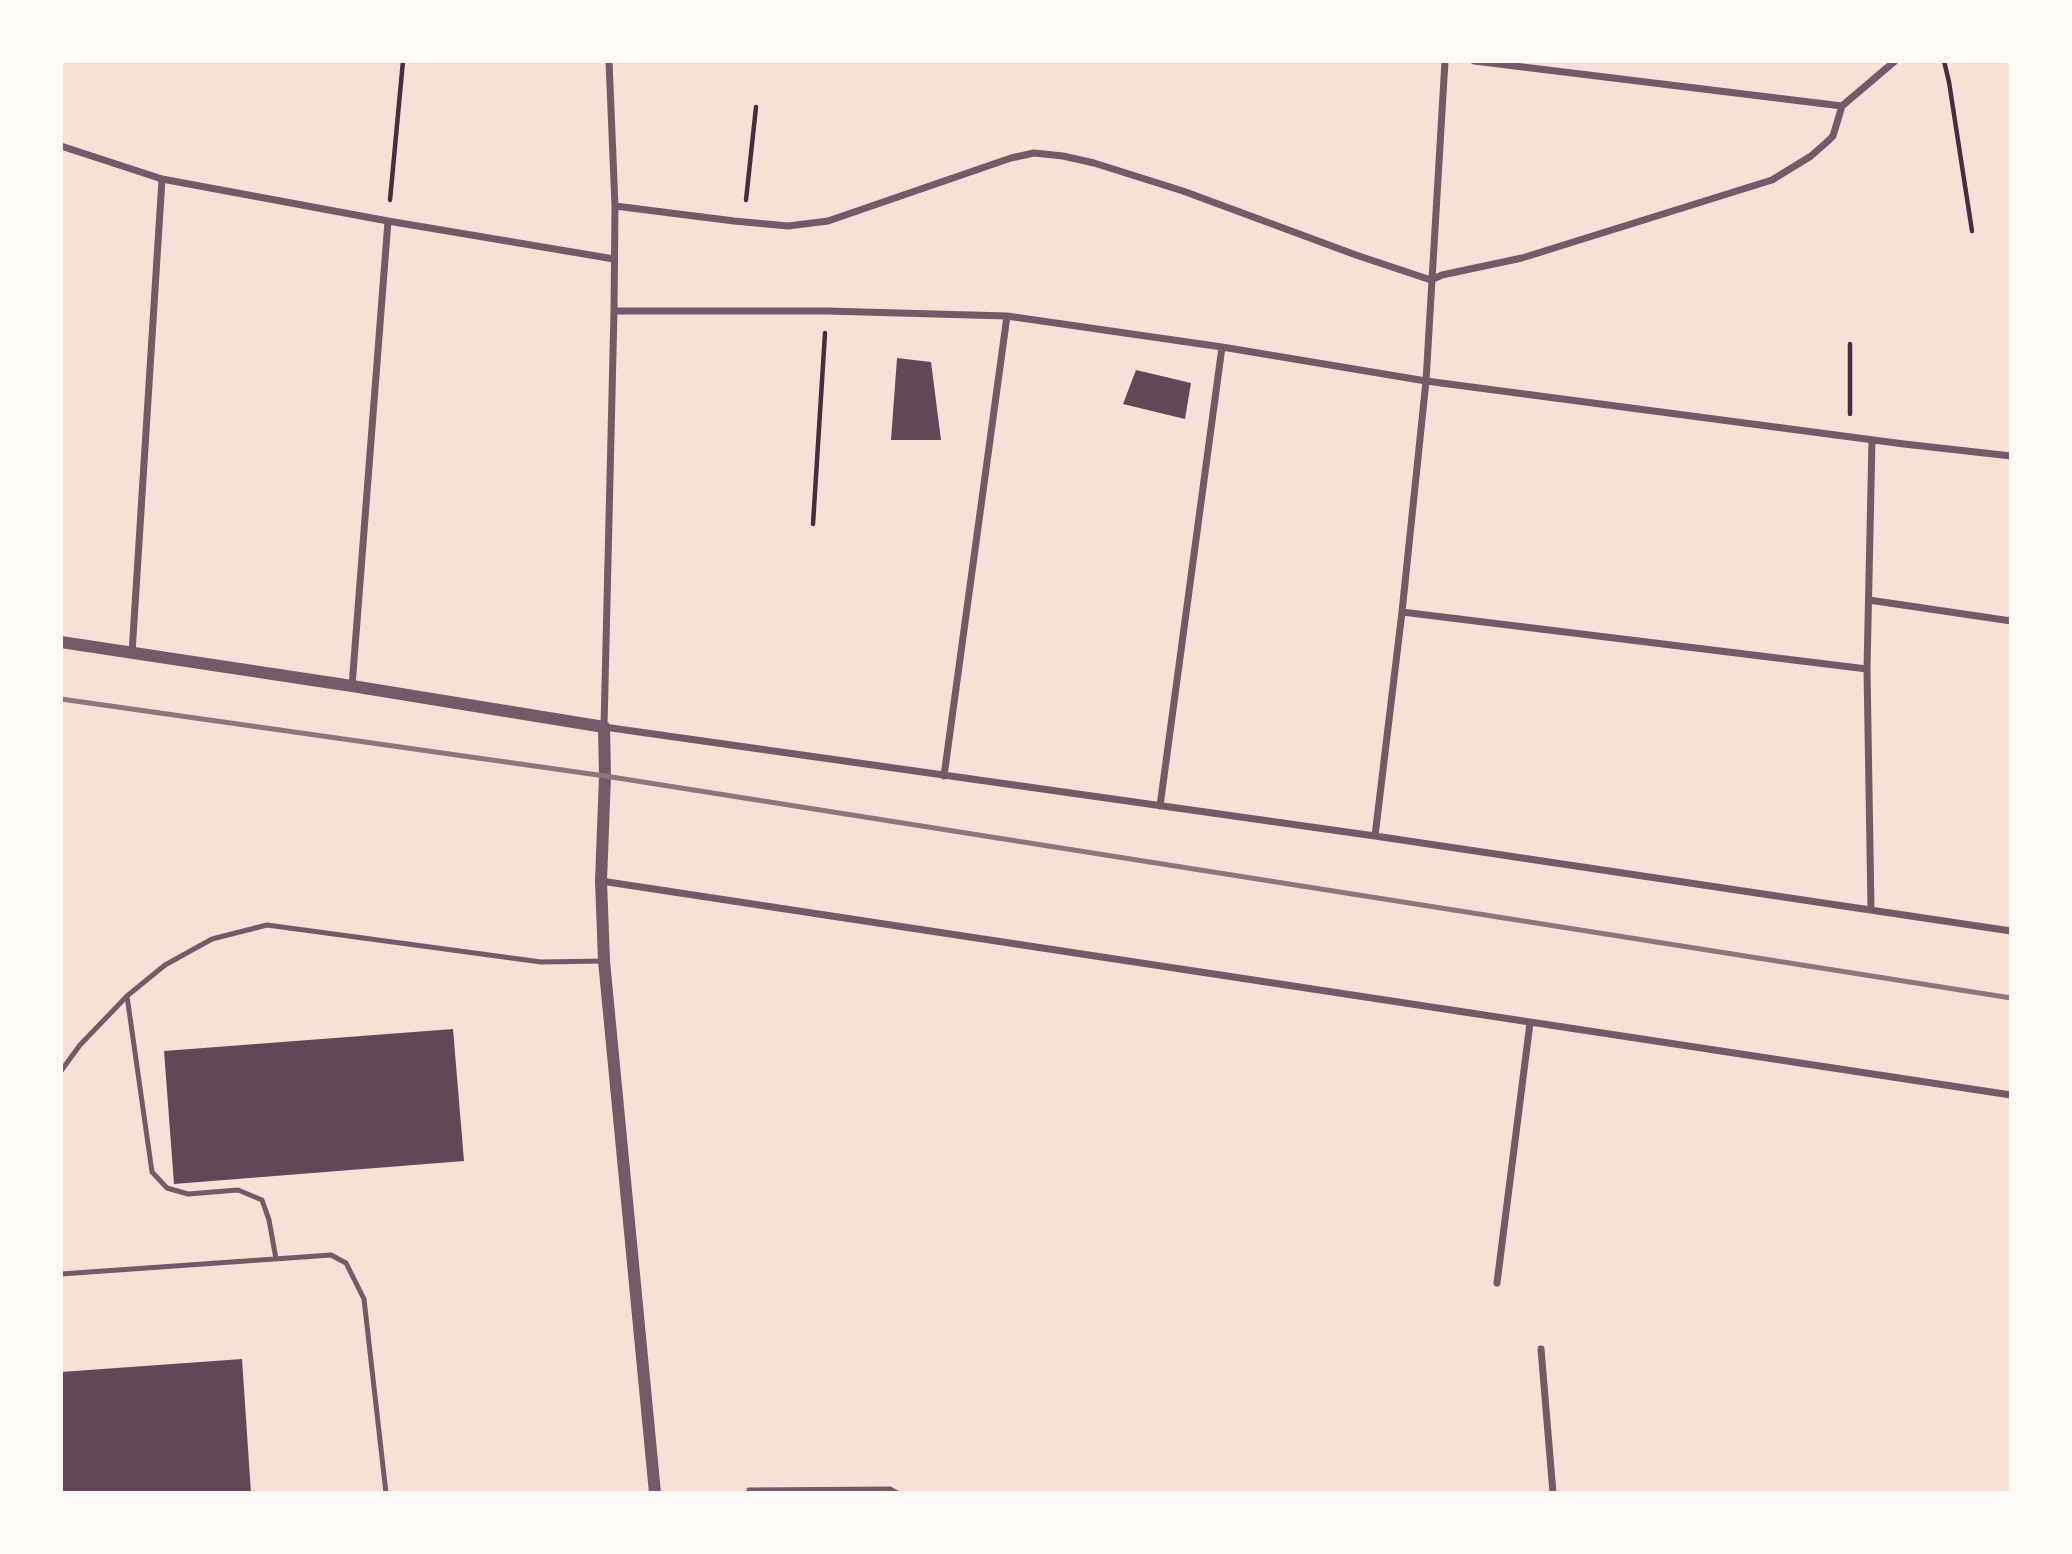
<!DOCTYPE html>
<html>
<head>
<meta charset="utf-8">
<style>
  body { margin:0 }
  #map { position:relative; width:2072px; height:1554px; overflow:hidden; background:#f7e1d7; font-family:"Source Sans 3",sans-serif }
  canvas { display:block }
  .frame { position:absolute; inset:0; border:63px solid #fffaf5; pointer-events:none }
</style>
</head>
<body>
<div id="map">
<canvas width="2072" height="1554"></canvas>
<div class="frame"></div>
</div>
<script>
const g = document.querySelector('canvas').getContext('2d');
g.lineJoin = 'round';
function fill(path, color) {
  g.fillStyle = color;
  g.fill(path, 'evenodd');
}
function poly(rows) {
  const path = new Path2D();
  for (const r of rows) {
    path.moveTo(r[0], r[1]);
    for (let i = 2; i < r.length; i += 2) path.lineTo(r[i], r[i + 1]);
  }
  return path;
}
function strokePath(path, color, width, dash) {
  g.strokeStyle = color;
  g.lineWidth = width;
  g.lineCap = dash ? 'butt' : 'round';
  g.setLineDash(dash || []);
  g.stroke(path);
}
fill(poly([
  [897,358,931,362,941,440,891,440],
  [1136,370,1191,383,1185,419,1123,404],
  [453,1029,464,1161,174,1184,164,1051],
  [242,1359,251,1493,61,1493,61,1372]
]), '#644757');
strokePath(poly([
  [1944,61,1949,82,1972,231],
  [390,200,403,61],
  [746,200,756,107],
  [1850,344,1850,414],
  [813,524,825,333]
]), '#4a2c40', 4.5);
strokePath(poly([
  [127,996,152,1172,167,1188,188,1194,238,1190,262,1200,269,1220,276,1259],
  [61,1071,80,1045,127,996,165,965,212,939,267,925,541,962,604,961],
  [61,1274,331,1255,346,1263,364,1299,386,1493],
  [749,1490,890,1489,897,1493]
]), '#755966', 5);
strokePath(poly([
  [609,61,615,206,614,311,604,727,1375,836,2011,931],
  [1474,61,1842,106],
  [61,146,162,179,388,221,614,259],
  [615,206,734,221,788,226,828,221,1011,158,1034,153,1063,156,1094,163,1183,191,1356,255,1431,280,1442,275,1522,258,1772,180,1811,156,1828,141,1833,136,1842,106,1895,61],
  [614,311,827,311,1007,316,1222,347,1426,381,1904,444,2011,456],
  [1869,600,2011,621],
  [1402,612,1867,669],
  [132,653,162,179],
  [352,686,388,221],
  [944,776,1007,316],
  [1160,806,1222,347],
  [1375,836,1402,612,1426,381,1445,61],
  [601,881,2011,1095],
  [1871,909,1867,669,1872,440],
  [1497,1283,1530,1023],
  [1541,1349,1553,1493]
]), '#755966', 7);
strokePath(poly([
  [61,642,352,686,604,727,605,776,601,881,604,961,655,1493]
]), '#755966', 12);
strokePath(poly([
  [61,699,605,776,2011,998]
]), '#8f747c', 5);
</script>
</body>
</html>
